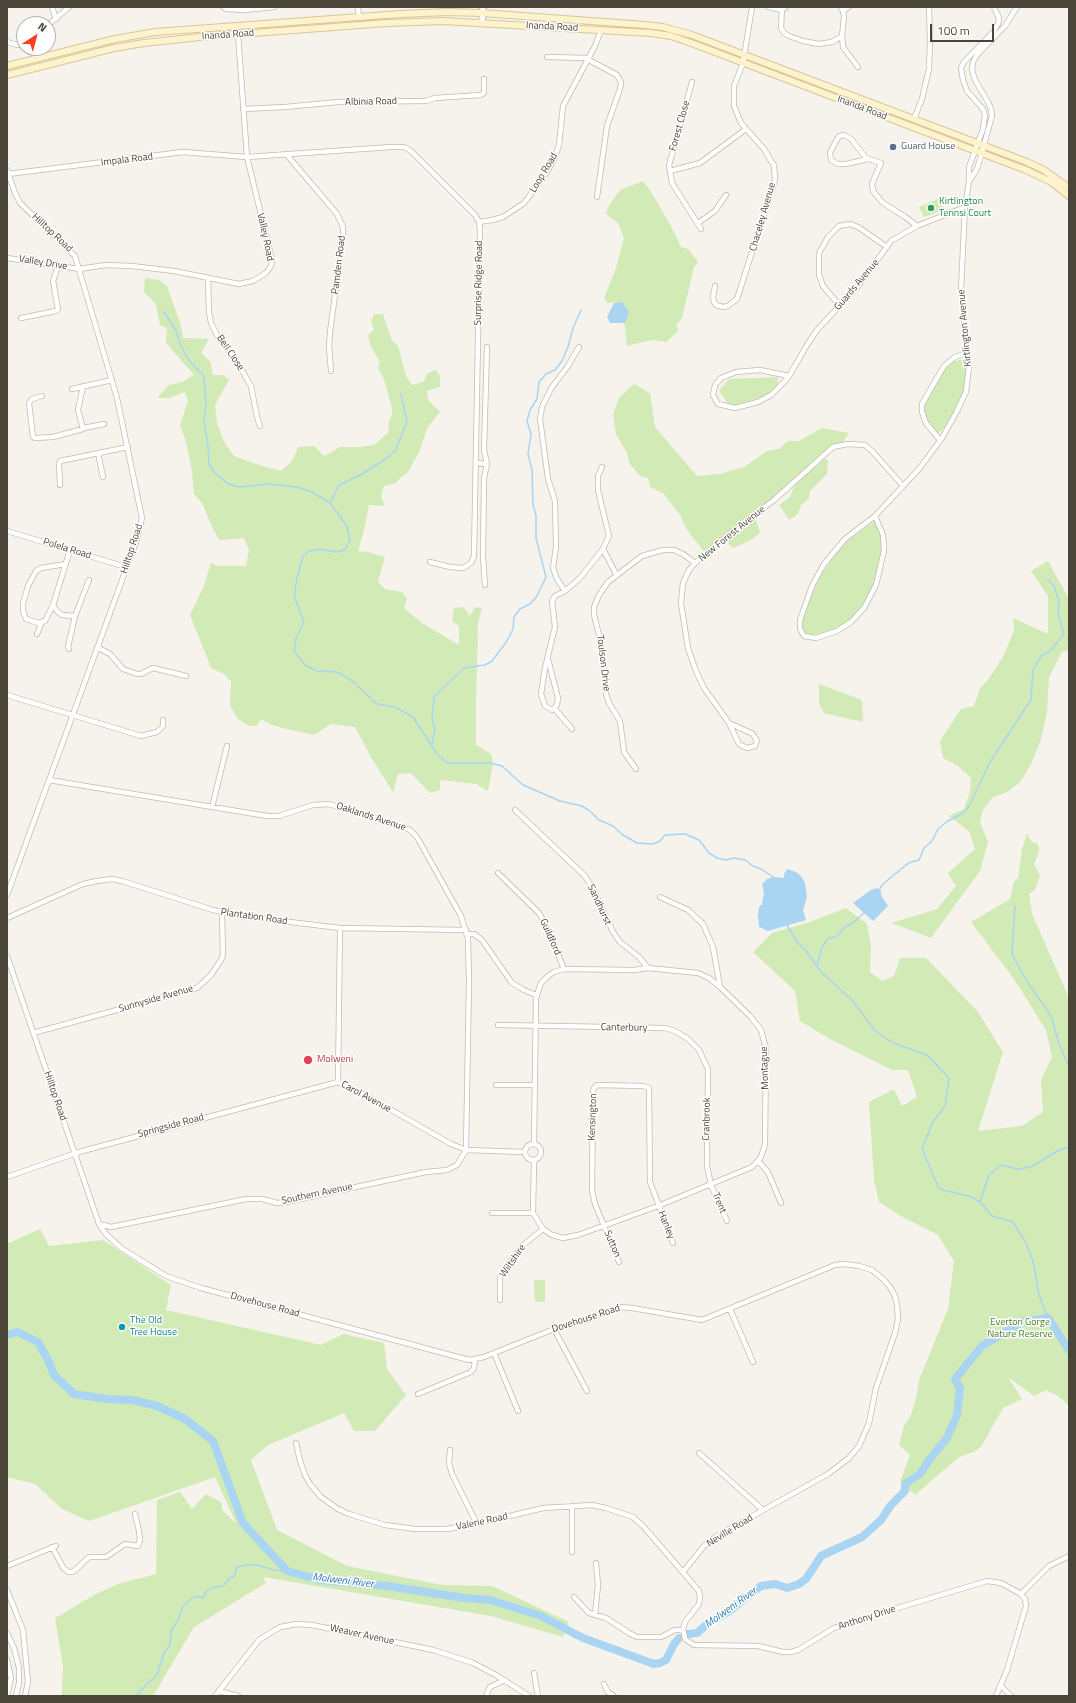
<!DOCTYPE html>
<html>
<head>
<meta charset="utf-8">
<style>
  body { margin:0 }
  #map { position:relative; width:1076px; height:1703px; overflow:hidden; background:#f6f3ec; font-family:"Titillium Web",sans-serif }
  canvas { display:block }
  .frame { position:absolute; inset:0; border:8px solid #4b4439; pointer-events:none }
  .north { position:absolute; left:16px; top:16px; width:40px; height:40px; box-sizing:border-box; background:#fff; border:1px solid #b7b4b0; border-radius:50%; rotate:36deg; font-size:11px; font-weight:700; line-height:16px; text-align:center; color:#4b4439 }
  .north::after { content:''; display:block; margin:auto; width:14px; height:18px; background:#fc3f1d; clip-path:polygon(50% 0,100% 100%,50% 72%,0 100%) }
  .scale { position:absolute; left:930px; top:24px; width:64px; height:18px; box-sizing:border-box; border:2px solid #4b4439; border-top:0; padding-left:5px; font-size:12px; line-height:14px; white-space:nowrap; color:#4b4439; -webkit-text-stroke:3px #fff; paint-order:stroke }
</style>
</head>
<body>
<div id="map">
<canvas width="1076" height="1703"></canvas>
<div class="frame"></div>
<div class="north">N</div>
<div class="scale">100 m</div>
</div>
<script>
const g = document.querySelector('canvas').getContext('2d');
g.lineJoin = 'round';
function fill(path, color) {
  g.fillStyle = color;
  g.fill(path, 'evenodd');
}
function poly(rows) {
  const path = new Path2D();
  for (const r of rows) {
    if (r.length === 3) {
      path.moveTo(r[0] + r[2], r[1]);
      path.arc(r[0], r[1], r[2], 0, 2 * Math.PI);
      continue;
    }
    path.moveTo(r[0], r[1]);
    for (let i = 2; i < r.length; i += 2) path.lineTo(r[i], r[i + 1]);
  }
  return path;
}
function strokePath(path, color, width, dash) {
  g.strokeStyle = color;
  g.lineWidth = width;
  g.lineCap = dash ? 'butt' : 'round';
  g.setLineDash(dash || []);
  g.stroke(path);
}
function label(font, color, halo, rows, align = 'center') {
  g.font = font + ' "Titillium Web",sans-serif';
  g.lineWidth = 3;
  g.setLineDash([]);
  g.textBaseline = 'middle';
  g.strokeStyle = halo;
  g.fillStyle = color;
  for (const [text, x, y, turn = 0] of rows) {
    g.save();
    g.translate(x, y);
    g.rotate((+turn || 0) * Math.PI / 180);
    g.textAlign = isNaN(turn) ? turn : align;
    if (halo) g.strokeText(text, 0, 0);
    g.fillText(text, 0, 0);
    g.restore();
  }
}
fill(poly([
  [643,181,651,192,671,226,681,247,688,249,698,262,694,267,682,318,676,325,679,330,666,342,652,340,627,346,622,302,607,303,604,298,616,268,624,238,618,223,606,214,608,207,620,190],
  [938,199,944,210,924,217,919,207],
  [145,278,159,280,167,286,181,326,183,338,209,339,201,353,210,361,213,375,223,375,229,380,215,405,217,423,224,442,234,456,259,465,281,471,292,461,298,447,314,446,324,456,340,447,359,447,374,445,389,432,388,424,392,414,392,408,384,379,378,368,380,362,371,347,368,335,374,330,371,321,374,314,383,314,392,341,398,346,406,376,412,385,423,382,428,373,436,370,440,376,440,387,427,391,428,400,440,412,427,428,420,450,408,472,400,478,396,483,384,486,381,496,385,506,369,505,364,530,358,551,369,552,385,557,378,582,385,589,402,592,407,599,404,608,422,623,459,645,459,626,452,621,454,608,463,607,470,616,475,607,482,608,478,623,476,702,476,745,491,754,493,763,488,791,476,784,440,780,440,790,430,793,411,773,398,774,393,792,372,759,355,727,331,724,314,735,287,729,272,725,261,719,256,726,249,726,238,719,230,705,231,681,224,674,211,668,190,615,203,588,211,563,218,566,246,566,249,550,244,538,219,540,211,525,203,504,194,494,192,471,186,442,180,425,188,401,185,392,169,398,157,398,169,385,182,382,194,375,166,343,167,328,160,325,156,304,144,292],
  [963,359,968,379,955,415,936,436,921,408,946,364],
  [778,377,778,383,772,394,730,407,719,390,729,379],
  [634,384,650,393,655,427,697,476,720,474,744,467,767,451,779,449,788,441,799,441,822,428,849,433,843,442,828,448,774,500,754,513,760,533,749,541,733,548,723,538,705,553,687,530,680,515,663,493,650,487,648,478,640,476,630,464,626,451,616,434,613,415,619,398],
  [822,458,828,460,827,474,810,491,809,498,801,505,798,514,789,520,779,505,790,497,794,486,808,469,818,466],
  [875,521,881,536,884,553,877,580,864,608,850,621,836,630,819,634,806,634,800,629,808,601,821,575,842,545],
  [1048,561,1069,599,1069,650,1062,652,1049,677,1047,713,1041,739,1031,764,1021,781,1009,791,992,798,983,810,980,822,988,842,980,871,931,938,891,923,937,909,956,886,948,873,975,849,969,831,949,816,964,809,970,791,971,778,958,766,943,758,940,741,961,709,974,706,980,688,988,680,1004,655,1014,630,1013,618,1048,634,1048,596,1031,571],
  [819,684,862,700,863,722,824,713,819,703],
  [1027,833,1031,841,1038,844,1039,851,1034,864,1040,875,1035,890,1029,894,1032,914,1069,998,1069,1406,1058,1396,1046,1390,1034,1396,1008,1377,1022,1399,1003,1408,981,1447,974,1452,959,1457,915,1495,900,1482,910,1455,899,1445,904,1426,911,1415,916,1398,919,1380,948,1309,954,1261,938,1235,901,1216,879,1202,874,1180,869,1102,894,1089,902,1106,917,1097,908,1070,892,1070,830,1039,800,1021,795,991,753,952,772,933,810,922,846,908,867,924,871,946,870,972,882,981,894,976,900,958,926,958,978,1012,1003,1052,978,1131,1022,1126,1043,1112,1041,1080,1052,1057,1046,1030,1014,979,971,922,1010,899,1014,882,1018,878,1022,849],
  [40,1229,49,1246,103,1240,171,1285,166,1310,321,1345,343,1334,384,1343,387,1369,406,1395,375,1431,354,1431,344,1413,268,1445,251,1460,277,1530,347,1566,442,1585,492,1586,569,1622,563,1637,491,1616,263,1577,266,1583,194,1627,153,1696,61,1696,62,1693,63,1667,55,1618,96,1594,118,1584,156,1574,157,1500,180,1492,192,1509,206,1494,222,1503,222,1510,236,1523,215,1477,89,1521,62,1509,35,1484,7,1477,7,1244],
  [534,1280,545,1280,545,1302,535,1302]
]), '#d2eab5');
fill(poly([
  [622,302,629,312,625,323,610,323,607,317,614,303],
  [787,869,796,872,801,876,805,883,807,897,803,910,806,920,768,931,759,927,758,915,759,907,762,904,764,893,762,884,767,879,773,877,784,878,784,874],
  [877,888,881,891,881,895,888,906,873,921,853,903,871,890]
]), '#a9d4f2');
strokePath(poly([
  [164,312,176,331,180,344,190,362,204,376,206,404,204,421,208,446,209,464,214,472,228,484,240,487,269,484,297,487,312,492,330,503,347,526,350,540,345,550,335,552,320,549,309,551,303,556,297,578,294,596,304,622,296,638,294,651,305,665,317,671,337,672,351,680,377,704,395,707,413,717,437,754,447,763,490,763,502,766,523,785,560,801,582,806,590,811,599,820,613,826,623,835,637,843,653,844,660,841,665,835,685,834,699,840,709,853,717,858,726,860,734,858,745,860,753,866,761,869,773,877],
  [330,503,339,485,360,475,384,460,395,451,407,422,401,394],
  [432,744,435,729,432,718,434,697,464,668,485,665,492,661,507,641,513,629,514,617,520,609,530,604,537,596,546,577,536,538,536,515,533,505,532,470,528,454,531,434,527,421,530,410,537,399,539,382,546,374,555,370,562,361,568,347,573,328,581,310],
  [879,890,883,884,906,865,911,862,919,860,924,848,932,841,938,829,948,821,963,813,969,806,990,762,1031,700,1033,670,1041,656,1050,651,1064,634,1059,618,1058,610,1059,601,1054,586,1048,580],
  [1015,906,1012,954,1026,980,1051,1016,1059,1044,1069,1066],
  [787,925,797,942,807,952,821,972,853,1001,875,1031,893,1043,927,1055,949,1078,945,1106,933,1122,922,1149,939,1189,972,1197,980,1202,992,1216,1013,1222,1026,1243,1033,1261,1039,1295,1048,1318],
  [817,966,822,947,825,943,829,938,836,937,846,926,853,923,864,913],
  [980,1202,989,1175,1001,1165,1018,1169,1031,1167,1059,1150,1069,1147],
  [136,1696,146,1685,157,1675,164,1653,170,1645,171,1631,178,1620,183,1606,195,1596,203,1598,206,1592,213,1587,221,1587,224,1585,231,1577,234,1577,237,1567,246,1565,258,1565,273,1570,287,1571]
]), '#a9d4f2', 1.5);
strokePath(poly([
  [7,1335,17,1332,38,1342,48,1360,54,1375,74,1394,106,1399,133,1400,157,1406,185,1419,213,1441,243,1523,287,1571,320,1580,387,1586,464,1598,490,1600,541,1616,583,1638,654,1664,660,1663,666,1660,674,1644,679,1638],
  [687,1634,697,1633,706,1625,731,1610,761,1586,775,1584,787,1588,799,1584,806,1579,821,1556,862,1537,881,1520,891,1505,905,1491,905,1484,920,1474,930,1459,947,1438,957,1415,960,1388,955,1379,982,1346,1022,1322,1048,1318,1069,1350]
]), '#a9d4f2', 8);
const minor = poly([
  [52,7,56,19],
  [223,7,226,9,244,10,274,7],
  [358,7,359,17],
  [768,7,782,10,786,7],
  [782,7,781,28,784,33,789,36,803,41,819,44,832,42,842,36],
  [841,7,843,11,844,17,842,36,843,47,858,67],
  [843,11,849,7],
  [48,25,69,7],
  [7,42,17,45,24,45],
  [547,57,588,58],
  [587,59,617,75,621,82,620,89,607,126,597,197],
  [692,82,669,165,672,183,701,229],
  [243,109,285,107,338,102,426,101,435,98,481,95,484,93,484,79],
  [914,119,922,99,929,69,930,41,929,7],
  [287,155,337,214,343,227,343,236,330,332,329,347,331,371],
  [868,159,846,164,838,164,831,160,830,152,839,136,844,135,851,139,866,158,881,163,872,184,873,191,883,203,904,216,917,226],
  [7,170,15,193,20,203,75,256,117,398,142,518,136,542,7,895],
  [670,171,700,163,746,129],
  [8,174,183,152,247,157,391,147,404,147,411,151,475,215,479,222,480,229,474,556,471,563,463,568,450,567,430,562],
  [970,180,977,169,980,159,992,116,991,109,988,102,975,80,972,70,973,62,977,55,1005,26,1017,7],
  [479,222,492,220,503,217,524,203,547,172,555,157,559,145,563,106,595,46,601,30],
  [698,223,715,211,726,195],
  [7,258,79,269,106,265,132,266,174,271,239,284,253,281,266,273,271,266,272,260,247,157,238,34],
  [208,278,209,313,211,323,218,337,237,362,251,386,257,417,260,426],
  [715,286,713,297,714,302,716,305,723,307,728,306,737,299,775,180,774,165,771,161,764,149,741,123,734,106,734,86,743,63,752,7],
  [840,306,823,286,819,275,819,253,828,237,839,226,850,224,858,227,887,247],
  [21,318,56,311,58,309,53,281,58,266],
  [789,376,760,370,736,372,721,378,715,385,713,395,718,404,735,408,758,402,771,395,785,381,789,376,792,371,807,345,817,330,859,285,891,241,917,226,965,207],
  [72,389,112,380],
  [42,396,32,399,29,403,33,437,35,438,53,437,83,429,78,410,83,386],
  [84,428,104,424],
  [940,440,926,423,922,412,922,404,944,366,955,357,967,353],
  [98,453,103,477],
  [476,463,487,464,484,450,487,347],
  [602,467,598,476,598,490,609,536,603,549,616,574],
  [60,485,59,464,60,461,128,447],
  [875,516,883,535,884,551,876,585,864,608,851,622,837,631,816,638,804,636,800,629,800,620,812,586,824,564,845,539,875,516,919,469,942,438,956,413,966,392,969,366,961,289,965,207,969,181,969,167,983,129,985,116,983,109,967,91,963,80,961,68,964,62,994,31,998,24,999,18,994,7],
  [7,531,126,567],
  [70,550,53,605,57,611,62,615,75,616,89,580],
  [485,585,483,556,484,478,487,464],
  [565,591,557,579,553,568,556,547,555,501,548,479,540,419,542,407,552,387,568,366,579,347],
  [53,605,45,621,38,623,26,619,23,611,23,603,28,586,36,571,41,568,66,564],
  [37,634,42,622],
  [97,647,110,654,123,669,137,674,141,674,153,668,186,676],
  [69,649,68,647,75,616],
  [548,659,558,698,557,705,552,710,545,706,541,694,545,668,555,627,552,601,555,596,565,591,580,578,603,549],
  [7,695,141,736,157,732,163,726,163,720],
  [554,708,572,729],
  [729,723,753,734,757,741,755,746,747,748,739,744,729,723,704,688,696,671,688,648,681,603,683,583,689,570,695,563,733,531,774,500,833,447,848,444,865,445,872,451,903,486],
  [636,769,624,752,620,721,609,703,606,694,602,647,594,615,594,607,599,595,608,582,642,556,663,550,674,550,683,554,695,563],
  [49,780,267,816,279,816,313,805,329,804,394,824,410,830,417,837,461,916,468,939,469,982,466,1150,457,1165,447,1170,426,1172,286,1202,277,1203,262,1199,246,1199,111,1227,99,1224],
  [212,807,227,746],
  [515,810,585,876,593,889,613,932,620,942,639,957,648,968],
  [498,873,539,913,547,927,564,969],
  [660,897,688,910,703,924,713,947,720,987],
  [7,918,83,884,97,881,112,879,122,881,213,910,240,916,340,928,466,930],
  [340,928,338,1082,367,1096,451,1144,466,1150,525,1152],
  [467,934,474,934,482,940,512,983,524,990,536,995],
  [7,956,99,1224,106,1234,121,1248,166,1276,201,1288,469,1360,484,1357,554,1329,587,1320,620,1307,632,1308,702,1320,835,1265,845,1264,859,1266,872,1270,883,1279,890,1287,895,1296,897,1305,898,1319,895,1333,876,1388,869,1423,859,1446,849,1458,828,1474,715,1537,704,1546,683,1572],
  [498,1025,665,1028,675,1031,688,1039,699,1050,708,1069,707,1166,711,1185,727,1221],
  [33,1033,197,988,211,975,221,960,223,955,222,913],
  [496,1085,534,1085],
  [533,1152,8],
  [534,1144,536,998,541,983,548,976,554,972,564,969,634,970,648,968,698,973,709,978,720,987,750,1016,761,1030,766,1049,765,1144,761,1157,752,1167,658,1206,578,1235,563,1238,552,1235,543,1229,533,1213,534,1161],
  [758,1161,768,1172,781,1203],
  [7,1177,79,1152,338,1082],
  [492,1213,533,1213],
  [619,1262,595,1204,592,1190,593,1091,594,1088,597,1085,643,1086,649,1088,650,1182,673,1243],
  [500,1300,500,1278,502,1273,522,1246,543,1229],
  [730,1309,753,1362],
  [554,1329,587,1391],
  [494,1353,518,1411],
  [418,1394,471,1372,474,1368,475,1360],
  [296,1443,300,1461,305,1475,310,1484,321,1497,338,1509,349,1514,385,1525,415,1529,447,1529,477,1524,543,1508,592,1505,606,1508,633,1517,644,1527,699,1591,700,1597,699,1604,685,1622,683,1629,685,1639,694,1645,758,1646,783,1652,791,1652,798,1650,834,1628,845,1624,987,1581,1001,1583,1021,1594,1025,1599,1026,1606,1007,1670,996,1696],
  [450,1450,449,1463,452,1474,477,1524],
  [699,1453,763,1510],
  [572,1506,572,1552],
  [52,1547,64,1569,69,1572,73,1572,89,1557,106,1557,125,1544,138,1546,140,1540,139,1531,135,1514],
  [7,1566,56,1546],
  [7,1590,23,1630,28,1682,25,1696],
  [1021,1594,1049,1566,1069,1556],
  [574,1597,589,1613,606,1618,629,1633,637,1637,661,1637,675,1630,683,1630],
  [595,1615,598,1585,596,1563],
  [7,1633,14,1648,19,1668,19,1683,16,1696],
  [7,1660,11,1678,7,1695],
  [534,1673,538,1696],
  [604,1684,608,1692,614,1696],
  [1001,1686,1011,1696],
  [219,1691,238,1696],
  [215,1696,259,1640,280,1627,297,1624,312,1625,433,1650,449,1655,473,1663,496,1675,529,1696],
  [486,1696,490,1687,505,1680]
]);
const tertiary = poly([
  [482,23,483,7]
]);
const secondary = poly([
  [7,66,115,39,155,32,400,14,447,12,482,13,645,25,663,27,692,35,1027,162,1044,170,1069,188],
  [7,75,114,48,144,43,200,37,387,23,443,21,651,33,671,36,694,44,1026,170,1051,182,1069,196]
]);
strokePath(minor, '#c2bbae', 6);
strokePath(tertiary, '#c2bbae', 8);
strokePath(secondary, '#d6c79b', 8);
strokePath(minor, '#fff', 4.5);
strokePath(tertiary, '#fff', 5.5);
strokePath(secondary, '#fff3cd', 6);
for (const [x, y, r, color] of [
  [893,147,4,"#5c6f8a"],
  [931,208,4,"#2e9e5b"],
  [308,1060,5,"#e0444e"],
  [122,1327,4,"#0f9aa8"]
]) {
  const dot = new Path2D();
  dot.arc(x, y, r, 0, 2 * Math.PI);
  g.fillStyle = color;
  g.fill(dot);
  strokePath(dot, '#fff', 1.5);
}
label('10px', '#4b4439', '#fff', [
  ["Inanda Road",552,27,3],
  ["Inanda Road",228,35,-4],
  ["Albinia Road",371,102,-1],
  ["Inanda Road",862,108,21],
  ["Forest Close",680,126,-74],
  ["Impala Road",127,160,-7],
  ["Loop Road",544,173,-59],
  ["Chaceley Avenue",763,217,-74],
  ["Hilltop Road",52,233,43],
  ["Valley Road",265,237,78],
  ["Valley Drive",43,263,9],
  ["Pamden Road",339,265,-83],
  ["Surprise Ridge Road",479,283,-89],
  ["Guards Avenue",857,285,-50],
  ["Kirtlington Avenue",965,328,-95],
  ["Bell Close",230,353,56],
  ["New Forest Avenue",732,534,-39],
  ["Polela Road",67,549,17],
  ["Hilltop Road",132,549,-72],
  ["Toulson Drive",603,663,83],
  ["Oaklands Avenue",371,817,18],
  ["Sandhurst",599,905,65],
  ["Plantation Road",254,917,8],
  ["Guildford",550,937,66],
  ["Sunnyside Avenue",156,999,-16],
  ["Canterbury",624,1028,1],
  ["Montague",765,1068,-92],
  ["Hilltop Road",55,1096,71],
  ["Carol Avenue",366,1097,28],
  ["Kensington",593,1117,-88],
  ["Cranbrook",707,1119,-89],
  ["Springside Road",171,1126,-15],
  ["Southern Avenue",317,1194,-12],
  ["Trent",719,1203,67],
  ["Hanley",666,1225,68],
  ["Sutton",612,1244,67],
  ["Wiltshire",513,1261,-55],
  ["Dovehouse Road",265,1305,15],
  ["Dovehouse Road",586,1319,-18],
  ["Valerie Road",482,1522,-12],
  ["Neville Road",730,1531,-32],
  ["Anthony Drive",867,1618,-18],
  ["Weaver Avenue",362,1635,12]
]);
label('10px', '#4e5e75', '#fff', [
  ["Guard House",901,147]
], 'left');
label('10px', '#27864d', '#fff', [
  ["Kirtlington",939,202],
  ["Tennsi Court",939,214]
], 'left');
label('10px', '#be3a42', '#fff', [
  ["Molweni",317,1060]
], 'left');
label('10px', '#0d838f', '#fff', [
  ["The Old",130,1321],
  ["Tree House",130,1333]
], 'left');
label('10px', '#4a7f2a', '#fff', [
  ["Everton Gorge",1020,1323],
  ["Nature Reserve",1020,1335]
]);
label('italic 11px', '#2e7ab2', '#fff', [
  ["Molweni River",343,1581,7],
  ["Molweni River",731,1608,-36]
]);
</script>
</body>
</html>
